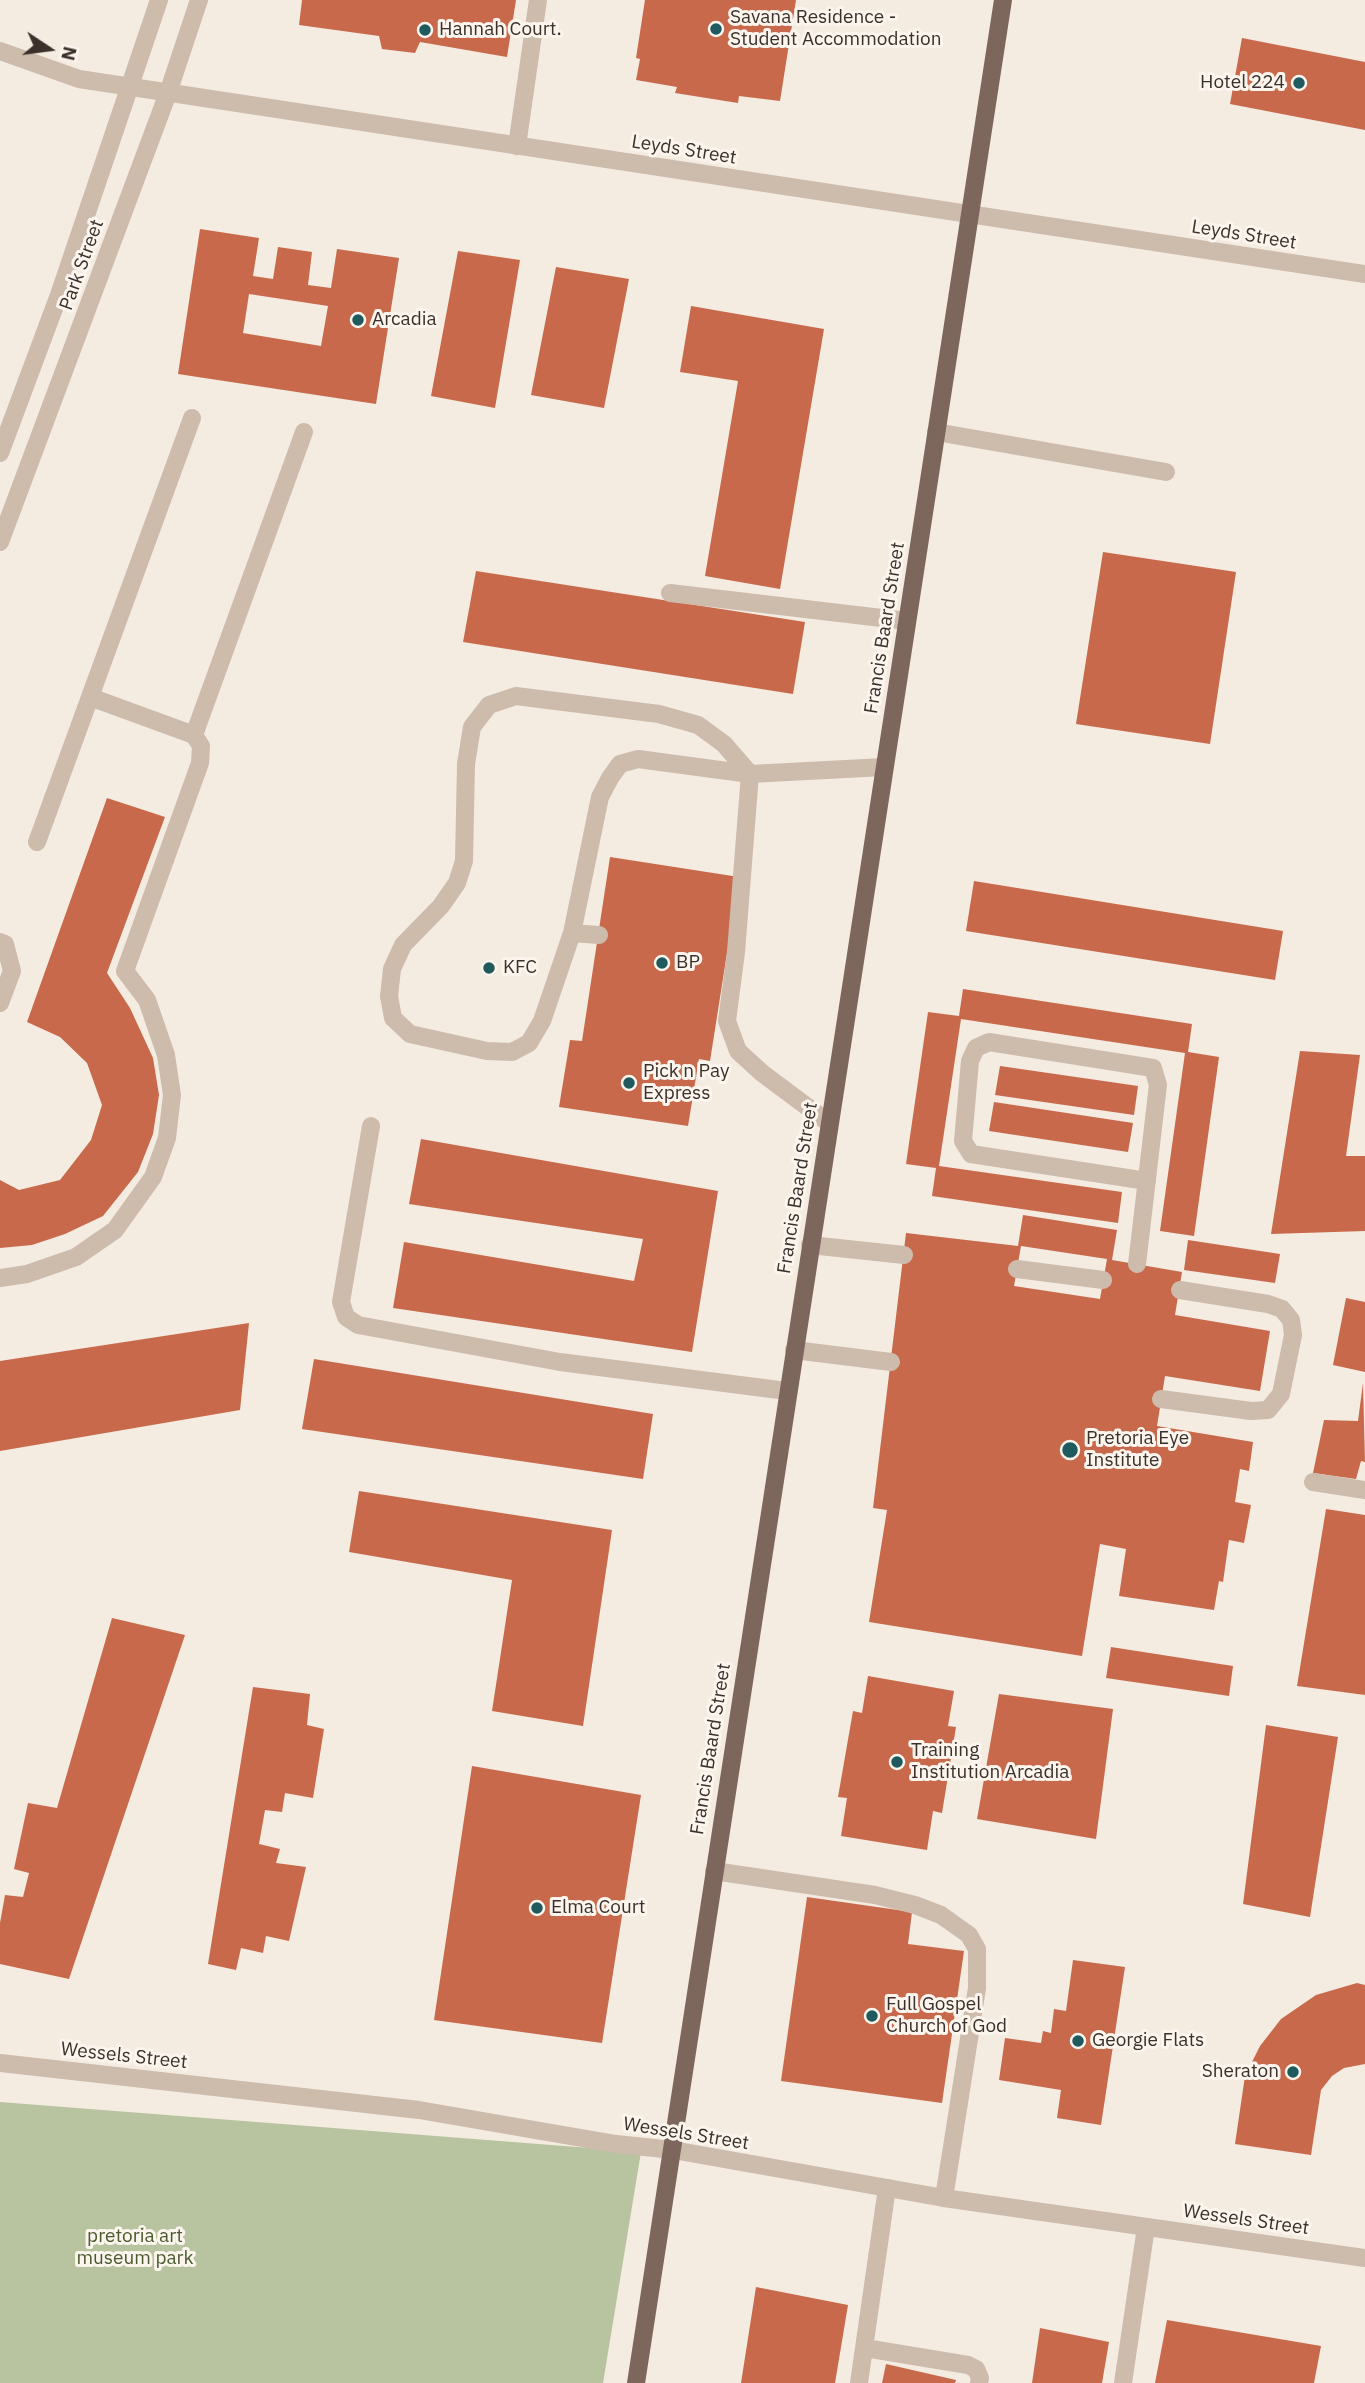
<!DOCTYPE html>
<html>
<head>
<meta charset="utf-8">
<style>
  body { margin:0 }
  #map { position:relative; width:1365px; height:2383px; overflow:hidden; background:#f4ebe1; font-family:"IBM Plex Sans",sans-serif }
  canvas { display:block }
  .north { position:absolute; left:14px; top:14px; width:70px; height:70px; -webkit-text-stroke:5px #fbf5ee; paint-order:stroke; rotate:103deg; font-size:19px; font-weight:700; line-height:28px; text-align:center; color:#3b302b }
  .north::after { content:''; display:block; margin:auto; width:24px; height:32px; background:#3b302b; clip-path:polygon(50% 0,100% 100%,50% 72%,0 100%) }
</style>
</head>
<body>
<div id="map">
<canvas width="1365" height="2383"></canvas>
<div class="north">N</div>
</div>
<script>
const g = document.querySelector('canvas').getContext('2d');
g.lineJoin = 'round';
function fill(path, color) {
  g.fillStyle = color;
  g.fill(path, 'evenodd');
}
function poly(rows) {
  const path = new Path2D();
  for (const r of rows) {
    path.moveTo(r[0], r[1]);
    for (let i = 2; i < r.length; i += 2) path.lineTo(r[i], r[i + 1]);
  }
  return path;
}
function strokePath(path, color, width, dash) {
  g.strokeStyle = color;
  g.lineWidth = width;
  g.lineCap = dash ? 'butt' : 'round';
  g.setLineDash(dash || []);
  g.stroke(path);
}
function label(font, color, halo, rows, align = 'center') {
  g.font = font + ' "IBM Plex Sans",sans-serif';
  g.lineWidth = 6;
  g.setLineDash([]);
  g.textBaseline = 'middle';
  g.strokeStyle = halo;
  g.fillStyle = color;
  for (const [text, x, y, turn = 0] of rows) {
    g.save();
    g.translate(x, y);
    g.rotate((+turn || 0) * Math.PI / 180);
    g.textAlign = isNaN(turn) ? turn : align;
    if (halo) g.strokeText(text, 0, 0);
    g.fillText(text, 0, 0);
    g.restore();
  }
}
fill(poly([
  [0,2102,641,2152,603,2383,0,2383]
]), '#b8c4a0');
fill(poly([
  [302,0,516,0,507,57,420,42,415,53,382,49,379,36,299,25],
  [645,0,796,0,780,101,739,96,738,103,675,93,677,87,636,80,640,59,636,58],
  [1242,38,1365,62,1365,130,1230,104],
  [200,229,259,238,253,276,273,279,278,247,312,252,308,285,331,288,337,249,399,258,376,404,178,374],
  [249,294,328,306,321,346,243,333],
  [458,251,520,260,495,408,431,396],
  [556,267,629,279,604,408,531,395],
  [691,306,824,329,780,589,705,576,738,381,680,372],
  [1103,552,1236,572,1210,744,1076,724],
  [476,571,805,622,793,694,463,642],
  [107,798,165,817,107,973,130,1008,153,1058,159,1095,153,1134,138,1172,103,1216,65,1234,32,1245,0,1248,0,1180,19,1190,60,1180,91,1140,102,1105,87,1063,60,1037,27,1022],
  [610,857,739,877,710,1061,699,1059,688,1126,559,1107,570,1040,582,1041],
  [974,881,1283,931,1275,980,966,931],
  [963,989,1192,1024,1188,1052,1219,1057,1194,1236,1160,1231,1185,1053,961,1019,939,1166,1122,1192,1118,1223,932,1196,936,1168,906,1164,928,1012,959,1016],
  [1300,1051,1360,1055,1346,1156,1365,1156,1365,1231,1271,1234],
  [1000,1066,1138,1086,1134,1115,995,1095],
  [994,1102,1133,1123,1128,1152,989,1131],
  [421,1139,718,1191,692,1352,393,1308,404,1242,634,1281,643,1239,409,1204],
  [1023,1215,1117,1230,1112,1260,1182,1272,1175,1315,1270,1331,1260,1391,1165,1376,1157,1426,1253,1442,1249,1471,1240,1469,1235,1502,1251,1505,1244,1543,1229,1540,1223,1582,1219,1581,1214,1610,1119,1596,1126,1549,1100,1544,1082,1656,869,1622,887,1510,873,1508,906,1233,1018,1246],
  [1021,1246,1107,1259,1100,1299,1014,1286],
  [1188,1240,1280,1254,1275,1283,1184,1270],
  [1346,1298,1365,1302,1365,1372,1333,1365],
  [249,1323,240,1410,0,1451,0,1361],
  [314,1359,653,1414,643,1479,302,1429],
  [1363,1383,1365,1462,1361,1461,1356,1479,1313,1473,1324,1420,1358,1421],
  [359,1491,612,1530,583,1726,492,1711,512,1580,349,1552],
  [1326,1509,1365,1515,1365,1695,1297,1686],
  [112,1618,185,1635,69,1979,0,1964,0,1923,5,1895,23,1897,29,1873,14,1869,28,1803,57,1808],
  [1111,1647,1233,1666,1229,1696,1106,1678],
  [868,1676,954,1691,948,1726,956,1727,942,1813,933,1811,927,1850,841,1836,847,1798,838,1797,853,1711,862,1713],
  [253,1687,310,1694,307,1725,324,1729,313,1798,285,1793,282,1812,265,1810,259,1844,280,1849,276,1863,306,1867,289,1941,266,1936,263,1953,241,1948,236,1970,208,1964],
  [999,1694,1113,1709,1096,1839,977,1819],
  [1266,1725,1338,1737,1310,1917,1243,1904],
  [472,1766,641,1795,602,2043,434,2020],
  [807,1897,912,1912,908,1944,964,1951,942,2103,781,2081],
  [1073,1960,1125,1967,1101,2125,1057,2118,1061,2090,999,2080,1005,2038,1041,2043,1043,2031,1051,2033,1054,2009,1066,2011],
  [1357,1983,1365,1985,1365,2064,1344,2068,1332,2076,1321,2090,1311,2155,1235,2144,1245,2076,1260,2046,1281,2019,1316,1995],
  [756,2287,848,2305,835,2383,741,2383],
  [1167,2320,1321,2346,1314,2383,1155,2383],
  [1040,2328,1109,2342,1102,2383,1032,2383],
  [886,2364,956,2380,955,2383,882,2383]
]), '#c8694b');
strokePath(poly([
  [517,146,538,0],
  [936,432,1166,472],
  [670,593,907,621],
  [194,735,304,432],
  [37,842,192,418],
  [572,933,600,797,610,778,620,764,638,759,750,774],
  [599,935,572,933,542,1021,529,1043,512,1052,487,1051,410,1034,393,1018,389,996,392,969,403,945,441,906,457,883,464,861,466,764,472,727,489,705,516,696,659,714,698,725,724,744,750,774],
  [0,942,5,944,12,971,0,1003],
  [829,1123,762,1073,738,1051,727,1021,736,952,750,774,884,767],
  [371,1126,341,1302,346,1317,358,1325,560,1362,787,1391],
  [810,1245,904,1255],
  [1137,1264,1158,1085,1153,1068,989,1042,976,1048,970,1061,963,1141,971,1154,1147,1181],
  [1017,1269,1103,1280],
  [0,1278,27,1274,76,1257,115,1230,153,1177,167,1138,172,1095,166,1055,147,1000,125,971,200,763,201,746,194,735,90,697],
  [794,1350,891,1362],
  [1161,1399,1251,1411,1268,1410,1281,1394,1293,1335,1291,1320,1282,1309,1268,1304,1180,1290],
  [1313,1482,1365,1490],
  [714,1871,875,1895,915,1905,941,1915,969,1935,977,1949,977,1988,944,2198],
  [865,2348,968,2365,976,2369,980,2378,979,2383],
  [859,2383,887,2188],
  [1123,2383,1146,2227]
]), '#cdbbac', 18);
strokePath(poly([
  [0,51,79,79,1365,274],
  [0,2063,419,2110,616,2144,673,2150,944,2198,1365,2258]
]), '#cdbbac', 18);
strokePath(poly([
  [0,453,59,295,159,0],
  [0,542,168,93,199,0]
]), '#cdbbac', 18);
strokePath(poly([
  [636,2383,1003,0]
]), '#7d675c', 18);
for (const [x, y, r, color] of [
  [716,29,7,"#1f5a5e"],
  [425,30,7,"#1f5a5e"],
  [1299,83,7,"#1f5a5e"],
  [358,320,7,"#1f5a5e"],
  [662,963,7,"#1f5a5e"],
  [489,968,7,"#1f5a5e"],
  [629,1083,7,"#1f5a5e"],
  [1070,1450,9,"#1f5a5e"],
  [897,1762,7,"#1f5a5e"],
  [537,1908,7,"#1f5a5e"],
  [872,2016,7,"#1f5a5e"],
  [1078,2041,7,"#1f5a5e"],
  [1293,2072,7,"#1f5a5e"]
]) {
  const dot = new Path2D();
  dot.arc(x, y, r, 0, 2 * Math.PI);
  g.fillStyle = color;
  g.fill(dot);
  strokePath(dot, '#fbf5ee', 2.5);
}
label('19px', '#3b302b', '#fbf5ee', [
  ["Savana Residence -",730,18],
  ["Student Accommodation",730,40],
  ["Hannah Court.",439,30],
  ["Hotel 224",1285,83,"right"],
  ["Arcadia",372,320],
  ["BP",676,963],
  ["KFC",503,968],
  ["Pick n Pay",643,1072],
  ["Express",643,1094],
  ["Pretoria Eye",1086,1439],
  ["Institute",1086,1461],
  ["Training",911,1751],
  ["Institution Arcadia",911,1773],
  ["Elma Court",551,1908],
  ["Full Gospel",886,2005],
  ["Church of God",886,2027],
  ["Georgie Flats",1092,2041],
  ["Sheraton",1279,2072,"right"]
], 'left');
label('19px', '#3b302b', '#fbf5ee', [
  ["Leyds Street",684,150,9],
  ["Leyds Street",1244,235,9],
  ["Park Street",82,265,-70],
  ["Francis Baard Street",885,628,-81],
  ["Francis Baard Street",798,1188,-81],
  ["Francis Baard Street",711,1749,-81],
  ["Wessels Street",124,2056,6],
  ["Wessels Street",686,2134,9],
  ["Wessels Street",1246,2220,8]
]);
label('19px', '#4a5a2e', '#fbf5ee', [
  ["pretoria art",135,2237],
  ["museum park",135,2259]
]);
</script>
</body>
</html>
